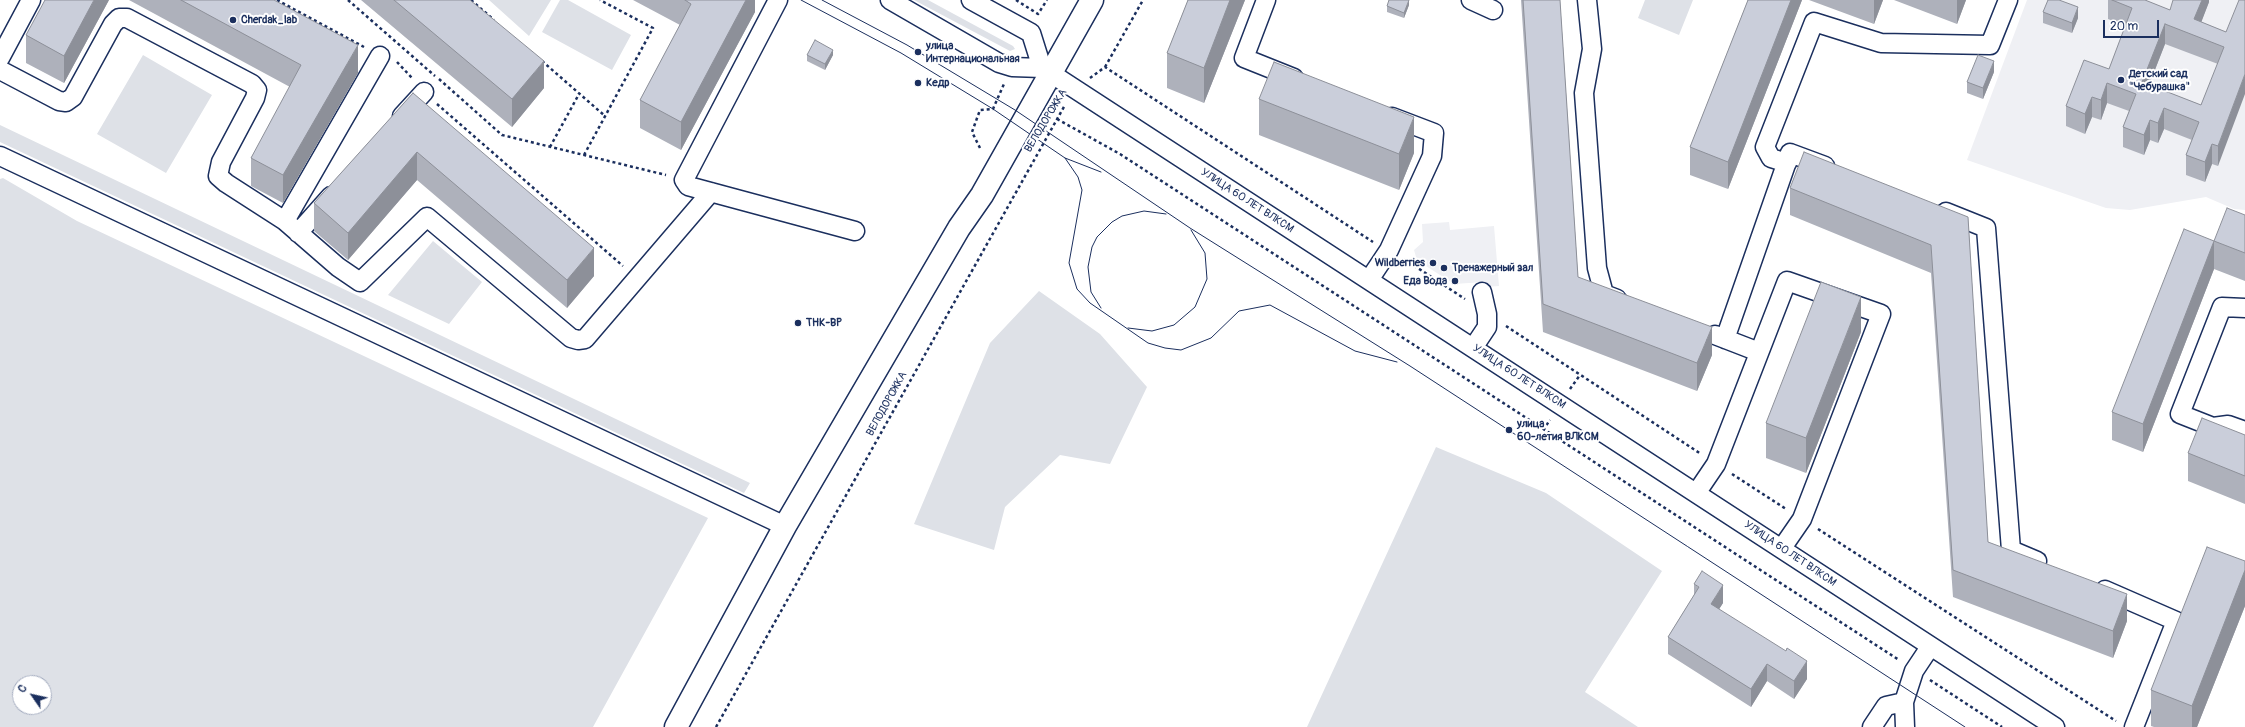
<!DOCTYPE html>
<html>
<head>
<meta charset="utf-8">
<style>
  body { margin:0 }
  #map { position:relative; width:2245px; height:727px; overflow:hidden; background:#fff; font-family:Pangolin,sans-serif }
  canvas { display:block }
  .north { position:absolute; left:12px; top:675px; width:40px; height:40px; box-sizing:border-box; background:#fff; border:1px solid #a4acbf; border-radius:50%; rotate:304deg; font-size:11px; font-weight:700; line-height:16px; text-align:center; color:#1b2f5e }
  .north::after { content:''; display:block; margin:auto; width:14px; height:18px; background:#1b2f5e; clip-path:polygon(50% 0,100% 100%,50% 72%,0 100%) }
  .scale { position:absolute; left:2103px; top:20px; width:56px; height:18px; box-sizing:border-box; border:2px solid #1b2f5e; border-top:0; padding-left:5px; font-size:12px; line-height:14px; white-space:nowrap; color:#1b2f5e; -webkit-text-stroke:3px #fff; paint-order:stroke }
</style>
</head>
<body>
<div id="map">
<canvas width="2245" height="727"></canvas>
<div class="north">С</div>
<div class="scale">20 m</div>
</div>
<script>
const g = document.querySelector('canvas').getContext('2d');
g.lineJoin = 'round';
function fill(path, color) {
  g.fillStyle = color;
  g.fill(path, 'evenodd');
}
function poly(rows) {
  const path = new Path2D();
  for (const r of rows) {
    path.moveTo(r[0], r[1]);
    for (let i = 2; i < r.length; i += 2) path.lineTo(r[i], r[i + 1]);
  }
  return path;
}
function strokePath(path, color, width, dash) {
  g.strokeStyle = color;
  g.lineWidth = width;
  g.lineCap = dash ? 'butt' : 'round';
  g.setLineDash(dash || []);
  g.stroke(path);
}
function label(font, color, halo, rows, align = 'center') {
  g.font = font + ' Pangolin,sans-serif';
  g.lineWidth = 4;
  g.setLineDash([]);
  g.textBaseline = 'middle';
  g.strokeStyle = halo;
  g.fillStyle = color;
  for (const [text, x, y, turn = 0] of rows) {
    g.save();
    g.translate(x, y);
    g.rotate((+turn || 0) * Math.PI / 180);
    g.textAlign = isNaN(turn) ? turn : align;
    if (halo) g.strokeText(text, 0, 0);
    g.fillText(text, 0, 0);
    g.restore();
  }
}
fill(poly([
  [2027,0,2245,0,2245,210,2234,209,2206,197,2130,210,2106,208,1967,160],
  [1449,222,1450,230,1494,226,1499,286,1485,287,1484,282,1454,284,1426,266,1426,260,1420,260,1416,257,1414,250,1423,242,1422,224]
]), '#eff0f4');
fill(poly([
  [489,0,551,0,529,36],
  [560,0,568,0,631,35,612,70,542,32],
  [914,0,928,0,1013,46,1015,49,1010,51],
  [1645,0,1693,0,1679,35,1638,18],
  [143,55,212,95,166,173,97,134],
  [0,125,662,441,750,483,744,493,0,142],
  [3,178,77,221,708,518,593,727,0,727,0,179],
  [20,683,44,683,44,707,20,707],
  [433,241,482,282,449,324,388,295],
  [1039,291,1100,334,1147,387,1110,464,1060,455,1005,507,994,550,914,524,990,343],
  [1436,447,1546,493,1662,571,1585,692,1638,727,1307,727]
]), '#dee1e7');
const minor = poly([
  [778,0,684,180,688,186,855,231],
  [890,0,999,63,1012,67,1042,68,1052,74,2055,727],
  [971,0,1031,33,1042,68],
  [1266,0,1244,58,1294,78],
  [1471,0,1493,10],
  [1587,0,1592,49,1584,93,1597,268,1604,294,1617,299],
  [0,58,31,0],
  [0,70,59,101,66,102,73,97,113,24,119,18,127,18,252,84,257,90,255,98,221,162,218,176,226,183,285,221,380,56],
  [402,116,424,92],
  [0,156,785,526],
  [1787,163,1771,158,1765,147,1814,22,1881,43,1990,45,2008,0],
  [1946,212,1986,228,2011,550,2037,561],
  [285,221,338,267,360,282,427,217,571,338,578,340,585,339,711,192],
  [298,233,331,196],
  [1369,280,1389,250,1432,156,1434,133,1392,117],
  [2245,308,2222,307,2180,414,2213,427,2228,425,2245,431],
  [1715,335,1759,352],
  [1725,339,1790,153,1825,166],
  [1473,348,1487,327,1487,314,1482,292],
  [1697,492,1716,464,1787,281,1881,314,1802,519,1782,548],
  [2105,590,2176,621,2134,727],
  [1872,727,1886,706,1904,702],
  [1905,727,1904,702,1914,671,1930,647]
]);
const major = poly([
  [676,727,785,526,959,228,982,195,1092,0]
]);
strokePath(minor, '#1b2f5e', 21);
strokePath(major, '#1b2f5e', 25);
strokePath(poly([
  [277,0,364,47],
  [348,0,435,76],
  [471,0,494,20],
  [1016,0,1038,14,1047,0],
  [542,61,605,116],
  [397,62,413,79],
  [1105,67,1143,0],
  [1090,78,1105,67,1373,242],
  [439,79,502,135,666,175],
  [437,104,623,266],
  [1057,119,1120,154,1899,660],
  [550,147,579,94],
  [980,148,972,132,980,110,993,109,1004,84],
  [584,155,653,28,600,0],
  [1404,259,1465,299],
  [1506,326,1701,454],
  [1570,389,1580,375],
  [1543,430,1550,420],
  [1732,474,1786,509],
  [1818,529,2116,721],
  [1930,680,2002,727],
  [716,727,1065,105]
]), '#1b2f5e', 2.5, [3, 3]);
strokePath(minor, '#fff', 18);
strokePath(major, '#fff', 22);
strokePath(poly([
  [801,0,901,53,993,109,1065,158,1101,172],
  [822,0,907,45,1015,110,1190,228,1410,366,1965,727],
  [1065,158,1078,177,1082,190,1069,263,1077,289,1090,303,1148,343,1165,348,1181,350,1211,338,1239,311,1270,305,1355,351,1397,362],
  [1101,308,1091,292,1088,267,1092,247,1097,237,1112,222,1122,216,1144,211,1166,214],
  [1128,328,1152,331,1174,325,1195,307,1207,279,1205,253,1191,230]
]), '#1b2f5e', 1);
fill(poly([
  [109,0,64,83,26,63,26,35],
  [129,0,274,0,358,73,283,203,251,186,251,158,290,87],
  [361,0,470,0,544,88,512,127],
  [633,0,755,0,755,12,681,150,640,128,640,100,680,25],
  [1188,0,1245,0,1204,103,1167,88,1167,53],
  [1521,0,1560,0,1578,277,1712,355,1697,391,1543,332],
  [1748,0,1802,0,1728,189,1690,175,1690,147],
  [1809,0,1883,0,1874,24],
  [1894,0,1966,0,1957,24],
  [2108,0,2147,0,2147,1,2170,10,2209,0,2209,2,2201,22,2226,32,2218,166,2212,164,2205,182,2186,175,2186,155,2192,140,2164,129,2158,143,2150,140,2144,155,2123,147,2123,127,2129,111,2107,103,2101,120,2092,117,2085,134,2066,126,2066,106,2109,69,2126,26,2108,19],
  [2165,44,2218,64,2201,105,2149,85],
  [1409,5,1404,18,1387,12,1387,6],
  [2043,12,2078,18,2072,33,2043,23],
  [807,55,833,55,825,70,807,61],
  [1994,72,1983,99,1967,93,1967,82],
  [413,93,594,276,567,308,417,180,348,260,314,231,314,203],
  [1259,99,1414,153,1399,190,1259,135],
  [1790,188,1968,217,1988,542,2127,621,2113,658,1953,597,1931,273,1790,215],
  [2245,215,2245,281,2214,269,2143,452,2112,440,2112,412,2214,241],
  [1861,332,1806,473,1766,458,1766,423],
  [2245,435,2245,504,2188,481,2188,453],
  [2245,561,2245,606,2197,727,2154,727,2151,726,2151,690],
  [1694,584,1723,603,1719,609,1807,679,1794,699,1767,681,1751,707,1668,654,1668,637,1694,595]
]), '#aeb1bb');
fill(poly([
  [94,0,109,0,64,83,64,56],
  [746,0,755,0,755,12,681,150,681,122],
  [1230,0,1245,0,1204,103,1204,68],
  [1409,0,1409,5,1404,18,1404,13],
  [1791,0,1802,0,1728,189,1728,162],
  [1874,0,1883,0,1874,24],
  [1957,0,1966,0,1957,24],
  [2202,0,2209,0,2209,2,2196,36,2194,19],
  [2078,7,2078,18,2072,33,2072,23],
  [2165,24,2165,44,2142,103,2142,82],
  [358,45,358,73,283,203,283,175],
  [833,50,833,55,825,70,825,64],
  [544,61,544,88,512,127,512,99],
  [1994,61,1994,72,1983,99,1983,88],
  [2245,74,2245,94,2218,166,2218,146],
  [2107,83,2107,103,2101,120,2101,100],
  [2092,97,2092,117,2085,134,2085,114],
  [2164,108,2164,129,2158,143,2158,123],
  [1414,117,1414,153,1399,190,1399,154],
  [2150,120,2150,140,2144,155,2144,135],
  [2212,144,2212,164,2205,182,2205,162],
  [417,152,417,180,348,260,348,233],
  [2214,241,2214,269,2143,452,2143,424],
  [594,248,594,276,567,308,567,280],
  [1861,297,1861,332,1806,473,1806,438],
  [1712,327,1712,355,1697,391,1697,363],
  [2245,570,2245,606,2197,727,2192,727,2192,706],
  [1723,585,1723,603,1711,622,1711,604],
  [2127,594,2127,621,2113,658,2113,631],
  [1807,661,1807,679,1794,699,1794,681],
  [1767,664,1767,681,1751,707,1751,689]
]), '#8d9099');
const building = poly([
  [45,0,94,0,64,56,26,35,45,0],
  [181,0,274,0,358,45,283,175,251,158,301,65,181,0],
  [394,0,470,0,544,61,512,99,394,0],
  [685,0,746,0,681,122,640,100,691,4,685,0],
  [1188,0,1230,0,1204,68,1167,53,1188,0],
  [1389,0,1409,0,1404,13,1387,6,1389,0],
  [1523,0,1560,0,1578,277,1712,327,1697,363,1543,304,1523,0],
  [1748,0,1791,0,1728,162,1690,147,1748,0],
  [2048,0,2059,0,2078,7,2072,23,2043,12,2048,0],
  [2112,0,2145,0,2170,10,2173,0,2202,0,2194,19,2226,32,2239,0,2245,0,2245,74,2218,146,2212,144,2205,162,2186,155,2199,122,2164,108,2158,123,2150,120,2144,135,2123,127,2136,94,2107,83,2101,100,2092,97,2085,114,2066,106,2084,60,2109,69,2132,8,2112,0],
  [2165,24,2224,47,2201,105,2142,82,2165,24],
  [815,40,833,50,825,64,807,55,815,40],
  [1978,55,1994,61,1983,88,1967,82,1978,55],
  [1274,62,1414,117,1399,154,1259,99,1274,62],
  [413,93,594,248,567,280,417,152,348,233,314,203,413,93],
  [1804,152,1968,217,1988,542,2127,594,2113,631,1953,570,1931,245,1790,188,1804,152],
  [2227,208,2245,215,2245,253,2214,241,2227,208],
  [2184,229,2214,241,2143,424,2112,412,2184,229],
  [1821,282,1861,297,1806,438,1766,423,1821,282],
  [2202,418,2245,435,2245,476,2188,453,2202,418],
  [2207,547,2245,561,2245,570,2192,706,2151,690,2207,547],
  [1702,571,1723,585,1711,604,1786,651,1787,648,1807,661,1794,681,1767,664,1751,689,1668,637,1699,587,1694,584,1702,571]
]);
fill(building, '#caceda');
strokePath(building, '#8d9099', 1);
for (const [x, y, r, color] of [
  [233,20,4,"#1b2f5e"],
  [918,52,4,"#1b2f5e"],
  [2121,80,4,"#1b2f5e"],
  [918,83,4,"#1b2f5e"],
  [1433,263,4,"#1b2f5e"],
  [1444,268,4,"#1b2f5e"],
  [1455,281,4,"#1b2f5e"],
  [798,323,4,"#1b2f5e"],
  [1509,430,4,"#1b2f5e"]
]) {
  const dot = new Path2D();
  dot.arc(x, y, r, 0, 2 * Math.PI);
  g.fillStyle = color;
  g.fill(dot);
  strokePath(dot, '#fff', 1.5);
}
label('bold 11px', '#1b2f5e', '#fff', [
  ["Cherdak_lab",241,20],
  ["улица",926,46],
  ["Интернациональная",926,59],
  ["Детский сад",2129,74],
  ["\"Чебурашка\"",2129,87],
  ["Кедр",926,83],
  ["Wildberries",1425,263,"right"],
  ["Тренажерный зал",1452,268],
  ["Еда Вода",1447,281,"right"],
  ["ТНК-ВР",806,323],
  ["улица",1517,424],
  ["60-летия ВЛКСМ",1517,437]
], 'left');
label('11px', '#1b2f5e', '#fff', [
  ["ВЕЛОДОРОЖКА",1046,121,-59],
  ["УЛИЦА 60 ЛЕТ ВЛКСМ",1247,201,33],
  ["УЛИЦА 60 ЛЕТ ВЛКСМ",1519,377,33],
  ["ВЕЛОДОРОЖКА",887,404,-61],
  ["УЛИЦА 60 ЛЕТ ВЛКСМ",1790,554,34]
]);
</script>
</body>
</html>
